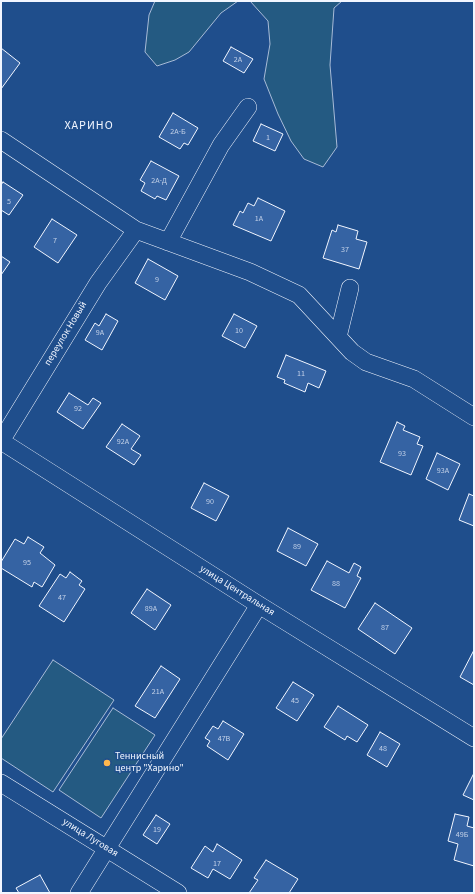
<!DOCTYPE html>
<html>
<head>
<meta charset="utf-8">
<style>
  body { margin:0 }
  #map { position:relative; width:475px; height:894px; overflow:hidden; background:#1f4e8c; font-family:"Source Sans 3",sans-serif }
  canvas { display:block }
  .frame { position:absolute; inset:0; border:2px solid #f2f6ff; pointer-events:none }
</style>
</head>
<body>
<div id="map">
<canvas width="475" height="894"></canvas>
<div class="frame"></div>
</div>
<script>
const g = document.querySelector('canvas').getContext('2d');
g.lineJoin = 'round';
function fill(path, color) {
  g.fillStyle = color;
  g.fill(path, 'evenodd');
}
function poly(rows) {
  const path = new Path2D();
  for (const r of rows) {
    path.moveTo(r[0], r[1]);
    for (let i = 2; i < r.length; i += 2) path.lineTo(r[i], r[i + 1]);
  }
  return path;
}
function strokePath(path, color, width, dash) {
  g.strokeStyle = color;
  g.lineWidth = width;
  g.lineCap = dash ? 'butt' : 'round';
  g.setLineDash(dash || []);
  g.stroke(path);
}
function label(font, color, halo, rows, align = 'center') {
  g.font = font + ' "Source Sans 3",sans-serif';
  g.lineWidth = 3;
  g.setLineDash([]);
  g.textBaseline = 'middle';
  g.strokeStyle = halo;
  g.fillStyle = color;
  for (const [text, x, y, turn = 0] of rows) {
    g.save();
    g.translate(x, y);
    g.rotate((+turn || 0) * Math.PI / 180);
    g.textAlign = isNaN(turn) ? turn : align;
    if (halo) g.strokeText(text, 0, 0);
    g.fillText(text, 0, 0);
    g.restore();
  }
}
const green = poly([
  [155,1,238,1,221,13,189,52,175,60,157,66,145,52,149,15,155,1],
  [250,1,342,1,334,8,330,65,337,147,323,167,304,159,291,141,278,114,264,79,270,44,268,21,250,1],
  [53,660,114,700,53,792,1,758,1,739,53,660],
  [113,708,155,735,101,818,59,790,113,708]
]);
fill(green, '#245a82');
strokePath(green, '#a8bbd7', 1);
const building = poly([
  [231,47,253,59,244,73,223,61,231,47],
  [1,48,20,63,1,89,1,48],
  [173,113,198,128,188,145,184,143,180,149,159,137,173,113],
  [261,124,283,134,275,151,253,141,261,124],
  [151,161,179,176,166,200,157,196,155,199,141,191,145,183,140,180,151,161],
  [3,182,23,195,9,215,1,210,1,185,3,182],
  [258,198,285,211,271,241,233,225,240,211,243,213,248,203,254,206,258,198],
  [52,219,77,235,58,263,34,247,52,219],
  [338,225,358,231,356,239,367,242,359,269,323,258,332,230,336,232,338,225],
  [1,256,10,262,1,275,1,256],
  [148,259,178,276,165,300,135,283,148,259],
  [106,314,118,321,102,350,85,340,95,323,99,326,106,314],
  [234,314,257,326,245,348,222,336,234,314],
  [286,355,326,371,319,388,308,383,305,392,284,383,285,380,277,377,286,355],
  [69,393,88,405,93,398,101,403,83,429,57,412,69,393],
  [397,422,405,426,403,430,420,437,417,444,423,446,411,475,380,462,397,422],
  [122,424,140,436,131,449,141,455,134,465,106,447,122,424],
  [437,453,460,464,448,490,426,479,437,453],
  [204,483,229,496,216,521,191,508,204,483],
  [469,494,474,496,474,526,459,520,469,494],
  [288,528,318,544,306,566,277,551,288,528],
  [28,537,44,547,40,553,55,565,42,587,34,582,32,587,1,568,1,562,15,539,24,544,28,537],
  [327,561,349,573,354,563,361,567,357,576,361,578,345,608,311,590,327,561],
  [70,572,82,581,79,585,85,589,64,622,39,606,60,574,66,578,70,572],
  [147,589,171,605,155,630,131,613,147,589],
  [375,603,412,628,395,654,358,629,375,603],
  [474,650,474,685,460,677,474,650],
  [161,666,180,679,155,718,135,706,161,666],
  [293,682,314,695,297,721,276,708,293,682],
  [338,706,368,725,357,742,347,736,345,740,324,727,338,706],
  [223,721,244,734,228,760,207,746,210,741,205,738,213,726,218,729,223,721],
  [380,732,400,744,387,767,367,755,380,732],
  [474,773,474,800,463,795,474,773],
  [455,814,469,817,467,826,474,828,474,866,454,860,458,844,448,841,455,814],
  [156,815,170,824,157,844,143,835,156,815],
  [217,844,242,860,230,879,213,869,208,878,191,868,205,846,213,852,217,844],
  [266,860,298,879,289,893,249,893,258,880,254,878,266,860],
  [40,875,50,893,19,893,16,888,40,875]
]);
fill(building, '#3563a3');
strokePath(building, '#f2f6ff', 1);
const minor = poly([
  [1,140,136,230,250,272,299,295,352,352,366,362,414,379,474,417],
  [168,242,221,145,248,107],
  [338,337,350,288],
  [1,441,259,605,474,738],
  [1,441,98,283,136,230],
  [1,783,178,893],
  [79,893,259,605]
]);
strokePath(minor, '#f2f6ff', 18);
strokePath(minor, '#1f4e8c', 17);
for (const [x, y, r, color] of [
  [107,763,4,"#ffb74d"]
]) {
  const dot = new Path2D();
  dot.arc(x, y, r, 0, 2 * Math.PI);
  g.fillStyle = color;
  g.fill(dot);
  strokePath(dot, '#1f4e8c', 1.5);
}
label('8px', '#c3d1e8', null, [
  ["2А",238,60],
  ["2А-Б",178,132],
  ["1",268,138],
  ["2А-Д",159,181],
  ["5",9,202],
  ["1А",259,219],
  ["7",55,241],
  ["37",345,250],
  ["9",157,280],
  ["10",239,331],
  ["9А",100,333],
  ["11",301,374],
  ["92",78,409],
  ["92А",123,442],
  ["93",402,454],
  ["93А",443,471],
  ["90",210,502],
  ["89",297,547],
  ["95",27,563],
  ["88",336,584],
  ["47",62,598],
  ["89А",151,609],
  ["87",385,628],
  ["21А",158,692],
  ["45",295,701],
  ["47В",224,739],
  ["48",383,749],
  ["19",157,830],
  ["49Б",462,835],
  ["17",217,864]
]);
label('10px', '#f2f6ff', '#1f4e8c', [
  ["переулок Новый",66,334,-59],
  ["улица Центральная",237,591,32],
  ["улица Луговая",90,838,32]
]);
label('10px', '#f2f6ff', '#1f4e8c', [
  ["Теннисный",115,757],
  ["центр \"Харино\"",115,769]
], 'left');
g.letterSpacing = '1px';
label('12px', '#f2f6ff', '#1f4e8c', [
  ["ХАРИНО",89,126]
]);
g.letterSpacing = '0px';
</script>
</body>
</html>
